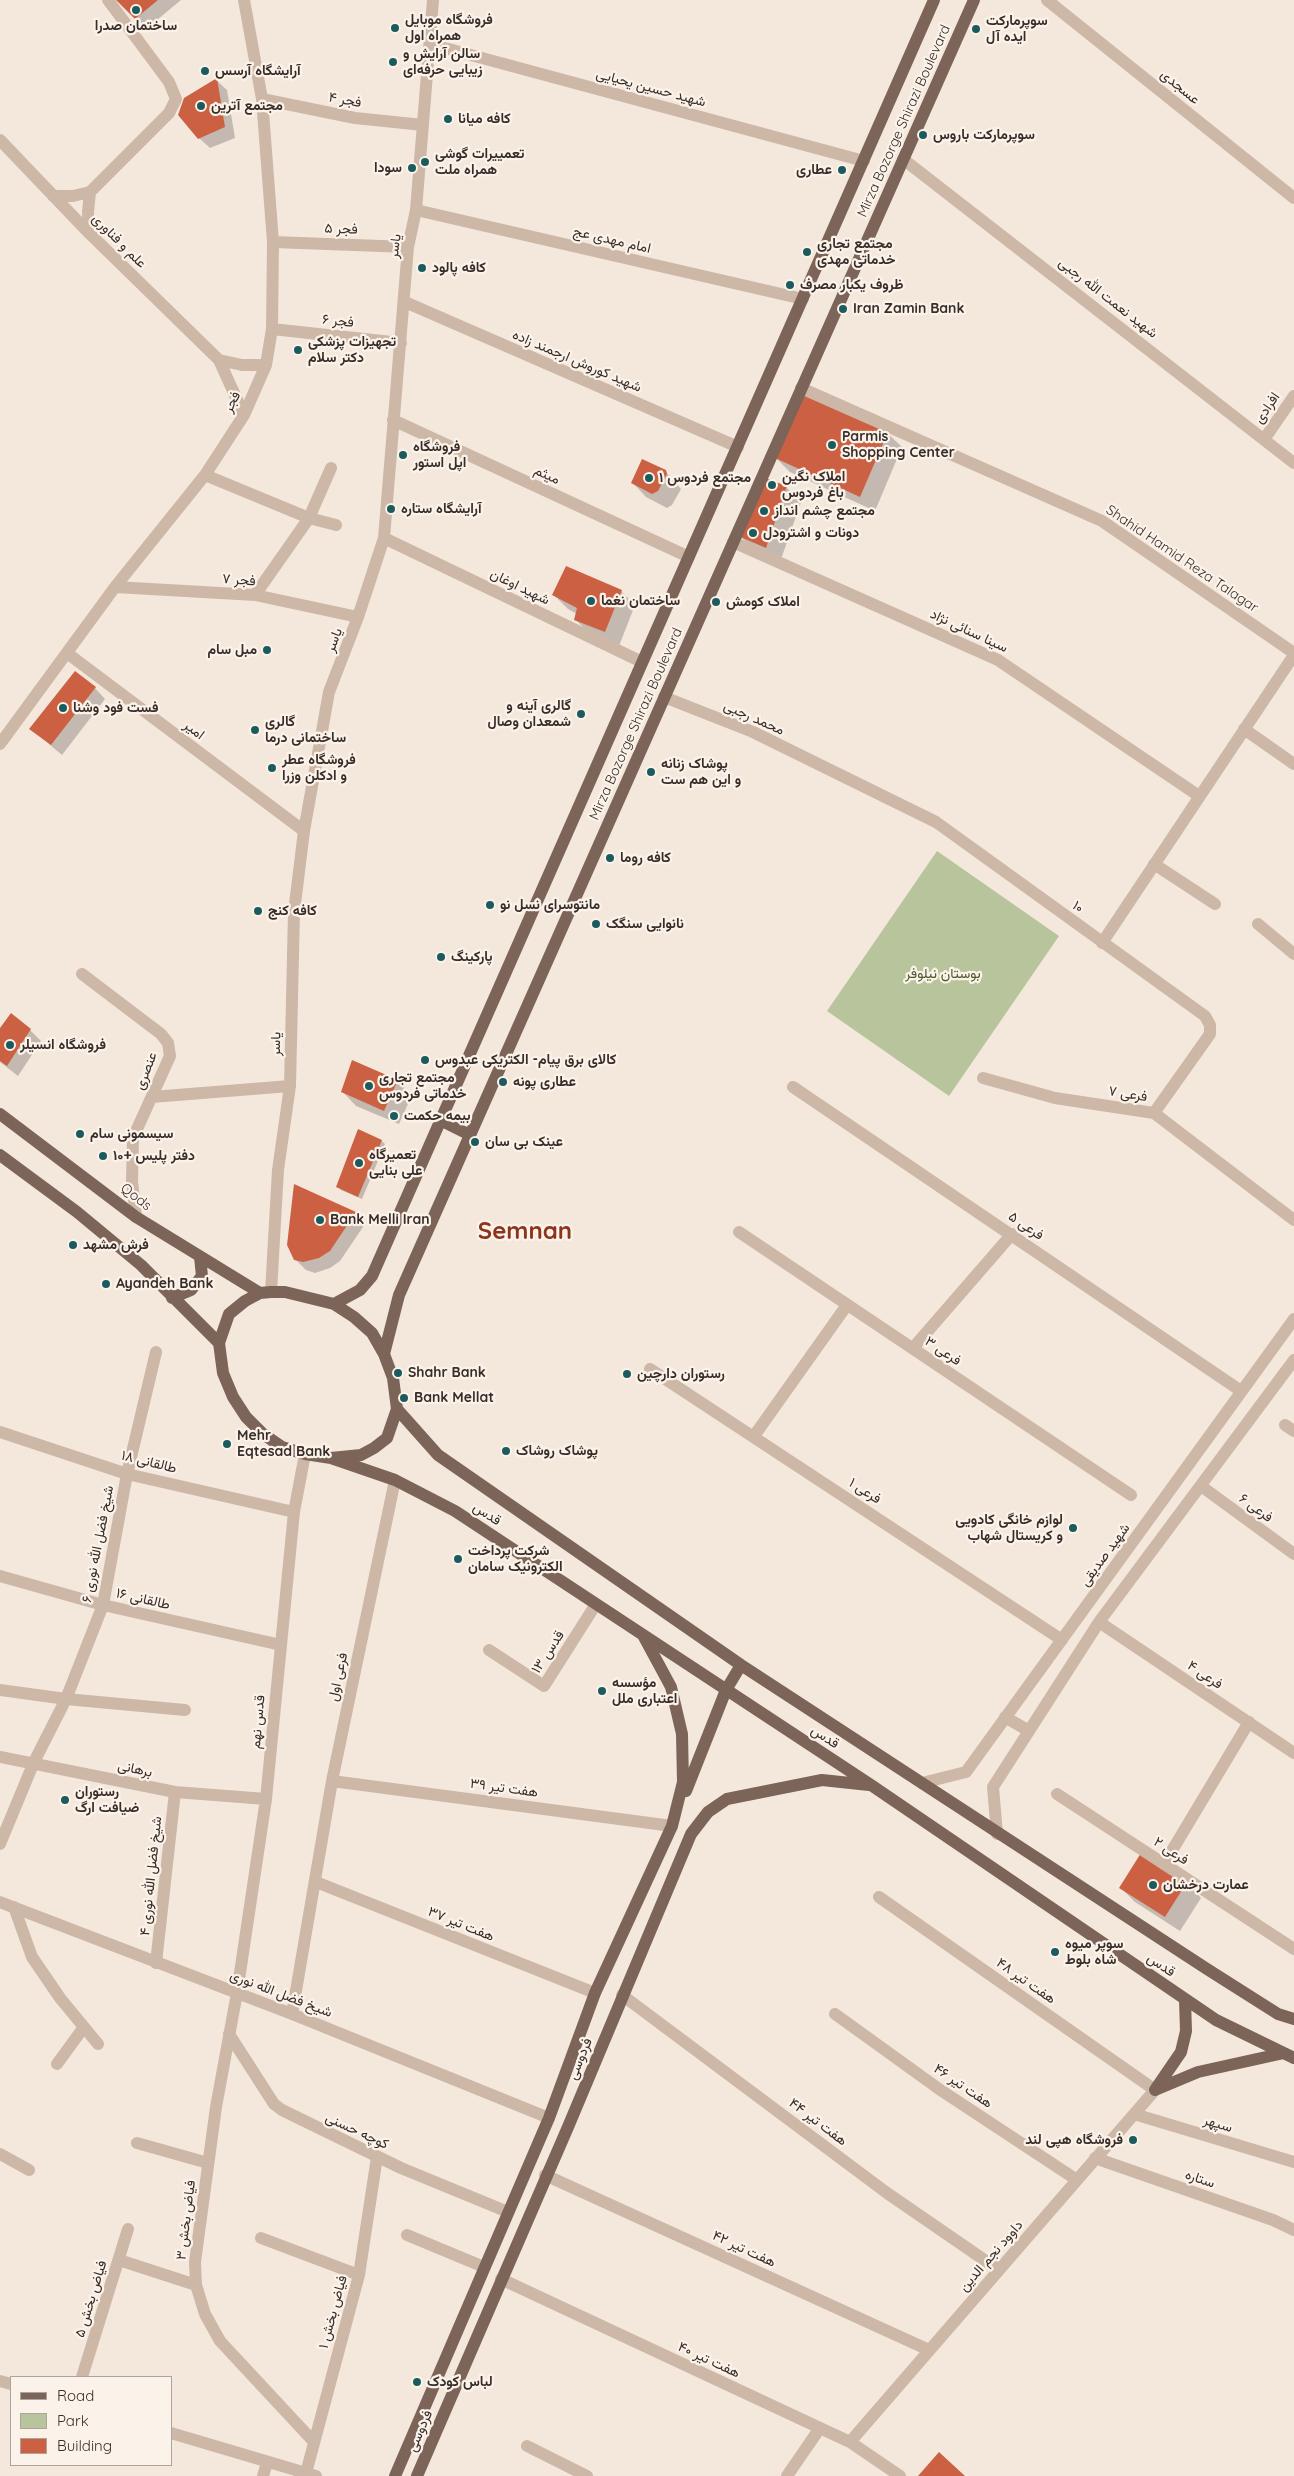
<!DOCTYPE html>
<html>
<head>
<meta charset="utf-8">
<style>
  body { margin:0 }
  #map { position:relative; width:1294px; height:2476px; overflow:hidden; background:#f4e8dd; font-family:Quicksand,sans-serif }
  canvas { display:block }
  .legend { position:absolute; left:10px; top:2376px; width:162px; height:90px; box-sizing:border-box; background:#fbf3ea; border:1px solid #ada49d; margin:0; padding:6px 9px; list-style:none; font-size:15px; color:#392d29 }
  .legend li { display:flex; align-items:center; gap:10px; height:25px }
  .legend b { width:25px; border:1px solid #ada49d }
</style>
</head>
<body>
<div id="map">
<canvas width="1294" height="2476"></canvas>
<ul class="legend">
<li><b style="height:6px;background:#7c6459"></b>Road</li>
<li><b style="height:14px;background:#b8c49c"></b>Park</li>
<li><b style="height:14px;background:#cc6043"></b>Building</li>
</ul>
</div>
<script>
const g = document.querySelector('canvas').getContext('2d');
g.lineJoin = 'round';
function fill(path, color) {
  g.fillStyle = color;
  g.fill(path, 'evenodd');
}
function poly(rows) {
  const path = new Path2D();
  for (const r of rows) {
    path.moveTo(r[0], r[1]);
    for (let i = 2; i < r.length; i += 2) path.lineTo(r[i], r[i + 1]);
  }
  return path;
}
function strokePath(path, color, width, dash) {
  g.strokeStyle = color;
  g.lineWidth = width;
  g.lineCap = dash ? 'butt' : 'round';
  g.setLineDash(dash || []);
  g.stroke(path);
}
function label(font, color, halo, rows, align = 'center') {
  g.font = font + ' Quicksand,Vazirmatn,sans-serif';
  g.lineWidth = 4.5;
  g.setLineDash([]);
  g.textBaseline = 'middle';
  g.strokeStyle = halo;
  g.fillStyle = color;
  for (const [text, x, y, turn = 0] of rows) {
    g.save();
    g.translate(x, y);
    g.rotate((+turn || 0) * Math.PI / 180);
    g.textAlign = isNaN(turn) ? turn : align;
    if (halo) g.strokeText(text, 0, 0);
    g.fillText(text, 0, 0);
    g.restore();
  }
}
fill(poly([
  [937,851,1059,936,949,1096,827,1011]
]), '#b8c49c');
fill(poly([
  [120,0,181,0,146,29],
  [216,80,227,90,235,138,210,148,199,138],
  [887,433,902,447,875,511,790,472,776,458],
  [665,471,681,489,672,505,667,508,646,497,632,482],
  [765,480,787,488,801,502,780,562,754,550,740,536],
  [621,591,635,605,619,646,590,634,576,620,577,614,568,609,554,595],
  [95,688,105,699,62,755,31,729],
  [0,1030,30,1030,41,1041,18,1076,0,1062],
  [397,1081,412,1095,399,1124,356,1106,342,1091],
  [382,1141,385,1144,362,1199,341,1190,338,1186],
  [355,1213,365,1224,340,1261,330,1268,315,1273,306,1270,295,1259],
  [1187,1883,1201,1898,1180,1931,1135,1902,1121,1888]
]), '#0003');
fill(poly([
  [116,0,158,0,135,19],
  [217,78,225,127,198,139,178,115,184,98],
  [804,394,888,432,860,497,775,458],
  [642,459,666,470,667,474,658,491,652,494,631,483],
  [765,478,787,486,766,548,738,536],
  [566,566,622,590,605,632,574,620,577,608,552,595],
  [75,671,96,687,51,745,29,729],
  [11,1013,31,1029,7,1066,0,1061,0,1028],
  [352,1060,398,1080,384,1111,341,1092],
  [358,1129,382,1140,358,1197,336,1187],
  [294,1184,356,1212,330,1251,319,1258,303,1262,294,1260,287,1245],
  [1141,1853,1187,1882,1165,1917,1119,1888],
  [939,2452,965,2476,918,2476]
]), '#cc6043');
strokePath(poly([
  [1047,0,1294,198],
  [430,44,864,161],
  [262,99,355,118,423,125],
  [0,140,89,233,219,360],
  [903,159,1294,463],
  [90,192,169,113,176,99,169,82,108,0],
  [53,196,73,196,90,192,88,212,89,233],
  [416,210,803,299],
  [273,242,408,247],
  [405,302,738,447],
  [272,329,401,343],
  [801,388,1102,521,1294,653],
  [244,415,219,360,242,365,266,365],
  [393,420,689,557],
  [1265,438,1294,396],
  [205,475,309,518,336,525],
  [384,538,642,662],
  [733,542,998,660,1199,796],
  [115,587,255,595,358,617],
  [255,595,309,518,331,468],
  [67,653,304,831],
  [664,697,753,732,936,822,1205,1016,1210,1025,1210,1034,1154,1113],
  [1244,729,1294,764],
  [0,744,115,587,205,475,244,415,266,365,272,329,273,242,262,99,244,0],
  [1154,864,1215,904],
  [1258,924,1294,954],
  [1102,943,1294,655],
  [82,974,161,1034,168,1043,170,1056,133,1138,132,1181,136,1217],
  [983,1078,1055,1098,1154,1113,1294,1220],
  [793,1087,1241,1391],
  [152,1097,290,1086],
  [739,1232,1131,1495],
  [271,1292,278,1170,290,1086,294,912,304,831,329,692,358,617,384,538,408,247,416,210,433,0],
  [913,1348,1012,1234],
  [650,1369,1062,1640],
  [1285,1425,1294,1431],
  [0,1432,127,1474,294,1512],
  [754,1436,847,1305],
  [305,1454,294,1512,266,1799,237,1993,216,2107,195,2262,196,2285,205,2314,220,2341,314,2442],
  [1201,1486,1294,1554],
  [0,1576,103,1605,281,1645],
  [1099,1622,1294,1753],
  [489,1650,544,1686,596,1604],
  [0,1690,66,1699,185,1710],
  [1005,1717,1029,1731],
  [0,1757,175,1792,266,1799],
  [332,1781,672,1826],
  [922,1783,966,1772,1294,1319],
  [1057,1794,1294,1949],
  [997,1834,993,1787,1011,1759,1099,1622,1294,1360],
  [0,1844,34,1762,66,1699,103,1605,127,1474,156,1352],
  [1164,1864,1249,1722],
  [316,1882,595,1993],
  [0,1902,292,2014,549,2118],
  [14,1907,32,1957,60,1998,98,2044],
  [156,1963,175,1792],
  [622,1995,887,2193,999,2270],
  [292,2014,332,1781,395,1480],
  [835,2014,939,2089,1077,2180],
  [229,2034,274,2104,282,2110,401,2168,508,2212],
  [57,2064,84,2027],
  [1134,2114,1294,2162],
  [137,2143,208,2163],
  [0,2154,29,2170],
  [1095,2158,1273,2220,1294,2230],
  [545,2175,929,2350],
  [407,2235,484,2267],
  [261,2238,359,2275],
  [119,2260,196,2285],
  [501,2279,850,2442,900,2476],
  [82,2377,128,2229],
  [0,2381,11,2384],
  [171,2433,316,2476],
  [850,2442,1155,2090,879,1897],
  [527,2446,587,2476],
  [306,2473,359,2275,377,2157],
  [263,2476,267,2463],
  [787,2476,820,2428]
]), '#cdb8a8', 12);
strokePath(poly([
  [0,1114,136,1217,260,1293],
  [440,1120,470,1135],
  [0,1155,77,1212,141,1265,219,1343],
  [271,1292,285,1292,334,1304,354,1317,372,1333,384,1354,393,1378,397,1409,387,1438,374,1448,361,1455,331,1458,305,1454,282,1447,263,1434,246,1417,233,1397,223,1373,219,1343,229,1314,245,1301,260,1293,271,1292],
  [172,1298,191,1290,202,1276,200,1257],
  [334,1304,360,1290,372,1276,934,0],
  [384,1354,399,1295,974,0],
  [397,1409,438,1455,741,1665,1207,1969,1278,2014,1294,2019],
  [331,1458,395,1480,455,1511,871,1785,1216,2020,1294,2058],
  [686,1791,726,1690,741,1665],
  [1185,2000,1186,2031,1181,2052,1155,2090,1198,2072,1284,2053],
  [395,2476,549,2118,595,1993,672,1826,683,1782,682,1734,671,1687,644,1637],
  [417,2476,568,2127,691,1834,708,1812,727,1799,822,1780,869,1785]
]), '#7c6459', 12);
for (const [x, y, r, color] of [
  [136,10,5,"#1c5b5d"],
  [395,28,5,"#1c5b5d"],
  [976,29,5,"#1c5b5d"],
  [393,62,5,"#1c5b5d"],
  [205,71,5,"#1c5b5d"],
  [201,106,5,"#1c5b5d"],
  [448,119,5,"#1c5b5d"],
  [923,135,5,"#1c5b5d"],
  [425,162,5,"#1c5b5d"],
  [412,168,5,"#1c5b5d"],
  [842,170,5,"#1c5b5d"],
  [807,252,5,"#1c5b5d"],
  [422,268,5,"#1c5b5d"],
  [790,285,5,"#1c5b5d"],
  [843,309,5,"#1c5b5d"],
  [298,350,5,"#1c5b5d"],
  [832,445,5,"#1c5b5d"],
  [403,455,5,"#1c5b5d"],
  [649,478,5,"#1c5b5d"],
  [772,485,5,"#1c5b5d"],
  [391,509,5,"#1c5b5d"],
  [764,511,5,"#1c5b5d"],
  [753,533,5,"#1c5b5d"],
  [591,601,5,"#1c5b5d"],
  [716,602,5,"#1c5b5d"],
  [267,650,5,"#1c5b5d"],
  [63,708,5,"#1c5b5d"],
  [581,714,5,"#1c5b5d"],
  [255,730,5,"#1c5b5d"],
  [272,768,5,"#1c5b5d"],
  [651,772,5,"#1c5b5d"],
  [610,858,5,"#1c5b5d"],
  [490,905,5,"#1c5b5d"],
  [258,911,5,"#1c5b5d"],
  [596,924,5,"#1c5b5d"],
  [441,957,5,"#1c5b5d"],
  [10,1045,5,"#1c5b5d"],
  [425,1060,5,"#1c5b5d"],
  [503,1082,5,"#1c5b5d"],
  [369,1086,5,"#1c5b5d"],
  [394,1116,5,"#1c5b5d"],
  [80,1134,5,"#1c5b5d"],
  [475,1142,5,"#1c5b5d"],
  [103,1156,5,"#1c5b5d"],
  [359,1163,5,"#1c5b5d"],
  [320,1220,5,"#1c5b5d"],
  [73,1245,5,"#1c5b5d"],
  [106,1284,5,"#1c5b5d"],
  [398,1373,5,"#1c5b5d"],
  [627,1374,5,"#1c5b5d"],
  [404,1398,5,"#1c5b5d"],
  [227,1444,5,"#1c5b5d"],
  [506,1451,5,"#1c5b5d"],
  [1073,1528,5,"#1c5b5d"],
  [458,1559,5,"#1c5b5d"],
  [602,1691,5,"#1c5b5d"],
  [65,1800,5,"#1c5b5d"],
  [1153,1885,5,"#1c5b5d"],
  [1055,1952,5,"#1c5b5d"],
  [1133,2140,5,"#1c5b5d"],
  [417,2382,5,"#1c5b5d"]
]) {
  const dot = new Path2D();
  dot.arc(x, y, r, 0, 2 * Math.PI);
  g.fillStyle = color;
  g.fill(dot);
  strokePath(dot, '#fbf3ea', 2);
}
label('bold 14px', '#392d29', '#fbf3ea', [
  ["فروشگاه موبایل",405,20],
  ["همراه اول",405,36],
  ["سوپرمارکت",986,21],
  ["ایده آل",986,37],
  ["ساختمان صدرا",136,26,"center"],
  ["سالن آرایش و",403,54],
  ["زیبایی حرفه‌ای",403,70],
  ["آرایشگاه آرسس",215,71],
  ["مجتمع آترین",211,106],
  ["کافه میانا",458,119],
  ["سوپرمارکت باروس",933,135],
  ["تعمییرات گوشی",435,154],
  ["همراه ملت",435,170],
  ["سودا",402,168,"right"],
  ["عطاری",832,170,"right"],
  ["مجتمع تجاری",817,244],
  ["خدماتی مهدی",817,260],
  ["کافه پالود",432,268],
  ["ظروف یکبار مصرف",800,285],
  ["Iran Zamin Bank",853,309],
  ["تجهیزات پزشکی",308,342],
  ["دکتر سلام",308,358],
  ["Parmis",842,437],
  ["Shopping Center",842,453],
  ["فروشگاه",413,447],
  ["اپل استور",413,463],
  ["املاک نگین",782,477],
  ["باغ فردوس",782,493],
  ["مجتمع فردوس ۱",659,478],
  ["آرایشگاه ستاره",401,509],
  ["مجتمع چشم انداز",774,511],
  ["دونات و اشترودل",763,533],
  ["ساختمان نغما",601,601],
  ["املاک کومش",726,602],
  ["مبل سام",257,650,"right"],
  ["گالری آینه و",571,706,"right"],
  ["شمعدان وصال",571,722,"right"],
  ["فست فود وشنا",73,708],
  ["گالری",265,722],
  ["ساختمانی درما",265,738],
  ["فروشگاه عطر",282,760],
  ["و ادکلن وزرا",282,776],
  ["پوشاک زنانه",661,764],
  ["و این هم ست",661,780],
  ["کافه روما",620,858],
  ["مانتوسرای نسل نو",500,905],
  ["کافه کنج",268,911],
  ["نانوایی سنگک",606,924],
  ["پارکینگ",451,957],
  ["فروشگاه انسیلر",20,1045],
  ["کالای برق پیام- الکتریکی عبدوس",435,1060],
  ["مجتمع تجاری",379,1078],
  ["خدماتی فردوس",379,1094],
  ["عطاری پونه",513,1082],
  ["بیمه حکمت",404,1116],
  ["سیسمونی سام",90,1134],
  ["عینک بی سان",485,1142],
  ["تعمیرگاه",369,1155],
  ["علی بنایی",369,1171],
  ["دفتر پلیس +۱۰",113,1156],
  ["Bank Melli Iran",330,1220],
  ["فرش مشهد",83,1245],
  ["Ayandeh Bank",116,1284],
  ["Shahr Bank",408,1373],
  ["رستوران دارچین",637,1374],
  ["Bank Mellat",414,1398],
  ["Mehr",237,1436],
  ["Eqtesad Bank",237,1452],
  ["پوشاک روشاک",516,1451],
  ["لوازم خانگی کادویی",1063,1520,"right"],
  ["و کریستال شهاب",1063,1536,"right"],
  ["شرکت پرداخت",468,1551],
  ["الکترونیک سامان",468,1567],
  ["مؤسسه",612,1683],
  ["اعتباری ملل",612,1699],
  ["رستوران",75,1792],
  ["ضیافت ارگ",75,1808],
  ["عمارت درخشان",1163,1885],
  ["سوپر میوه",1065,1944],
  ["شاه بلوط",1065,1960],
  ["فروشگاه هپی لند",1123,2140,"right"],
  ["لباس کودک",427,2382]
], 'left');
label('14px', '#392d29', '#fbf3ea', [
  ["عسجدی",1180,87,39],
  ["شهید حسین یحیایی",651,88,15],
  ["فجر ۴",345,100,10],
  ["Mirza Bozorge Shirazi Boulevard",904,121,-66],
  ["فجر ۵",341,229,2],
  ["امام مهدی عج",612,240,13],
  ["علم و فناوری",119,241,45],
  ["یاسر",395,246,-83],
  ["شهید نعمت الله رجبی",1108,298,38],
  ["فجر ۶",338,321,6],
  ["شهید کوروش ارجمند زاده",577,361,23],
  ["فجر",232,402,-63],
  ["افرادی",1267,408,-56],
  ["میثم",547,475,25],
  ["Shahid Hamid Reza Talagar",1182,559,34],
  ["فجر ۷",239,580,4],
  ["شهید اوغان",520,587,26],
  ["سینا سنائی نژاد",969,631,25],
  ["یاسر",334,640,-69],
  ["محمد رجبی",754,718,24],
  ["Mirza Bozorge Shirazi Boulevard",636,724,-66],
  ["امیر",194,730,37],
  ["۱۰",1078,907,36],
  ["یاسر",276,1044,-89],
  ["عنصری",146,1071,-69],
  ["فرعی ۷",1128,1094,9],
  ["Qods",136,1197,38],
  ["فرعی ۵",1026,1226,34],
  ["فرعی ۳",943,1351,34],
  ["طالقانی ۱۸",149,1462,14],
  ["فرعی ۱",865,1491,33],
  ["فرعی ۶",1256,1508,36],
  ["قدس",487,1514,33],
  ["شیخ فضل الله نوری ۶",98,1544,-79],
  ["شهید صدیقی",1105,1555,-54],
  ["طالقانی ۱۶",143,1599,13],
  ["قدس ۱۳",548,1652,-57],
  ["فرعی ۴",1205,1675,34],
  ["فرعی اول",338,1677,-78],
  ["قدس نهم",258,1722,-85],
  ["قدس",825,1737,33],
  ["برهانی",135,1769,12],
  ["هفت تیر ۳۹",504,1788,8],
  ["فرعی ۲",1171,1851,33],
  ["شیخ فضل الله نوری ۴",151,1876,-84],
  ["هفت تیر ۳۷",461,1924,22],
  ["قدس",1161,1965,34],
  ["هفت تیر ۴۸",1026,1981,35],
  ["شیخ فضل الله نوری",281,1994,21],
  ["فردوسی",580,2059,-68],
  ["هفت تیر ۴۶",963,2086,34],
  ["هفت تیر ۴۴",818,2122,37],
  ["سپهر",1218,2124,17],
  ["کوچه حسنی",357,2131,25],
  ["ستاره",1200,2179,19],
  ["فیاض بخش ۳",186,2220,-83],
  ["هفت تیر ۴۲",744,2249,25],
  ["داوود نجم الدین",991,2256,-49],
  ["فیاض بخش ۵",91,2299,-73],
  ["فیاض بخش ۱",333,2312,-75],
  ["هفت تیر ۴۰",709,2360,25],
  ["فردوسی",420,2431,-67]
]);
label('14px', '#4a592b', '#fbf3ea', [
  ["بوستان نیلوفر",943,974]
]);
label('bold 24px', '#8d341d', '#fbf3ea', [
  ["Semnan",525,1232]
]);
</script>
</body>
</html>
